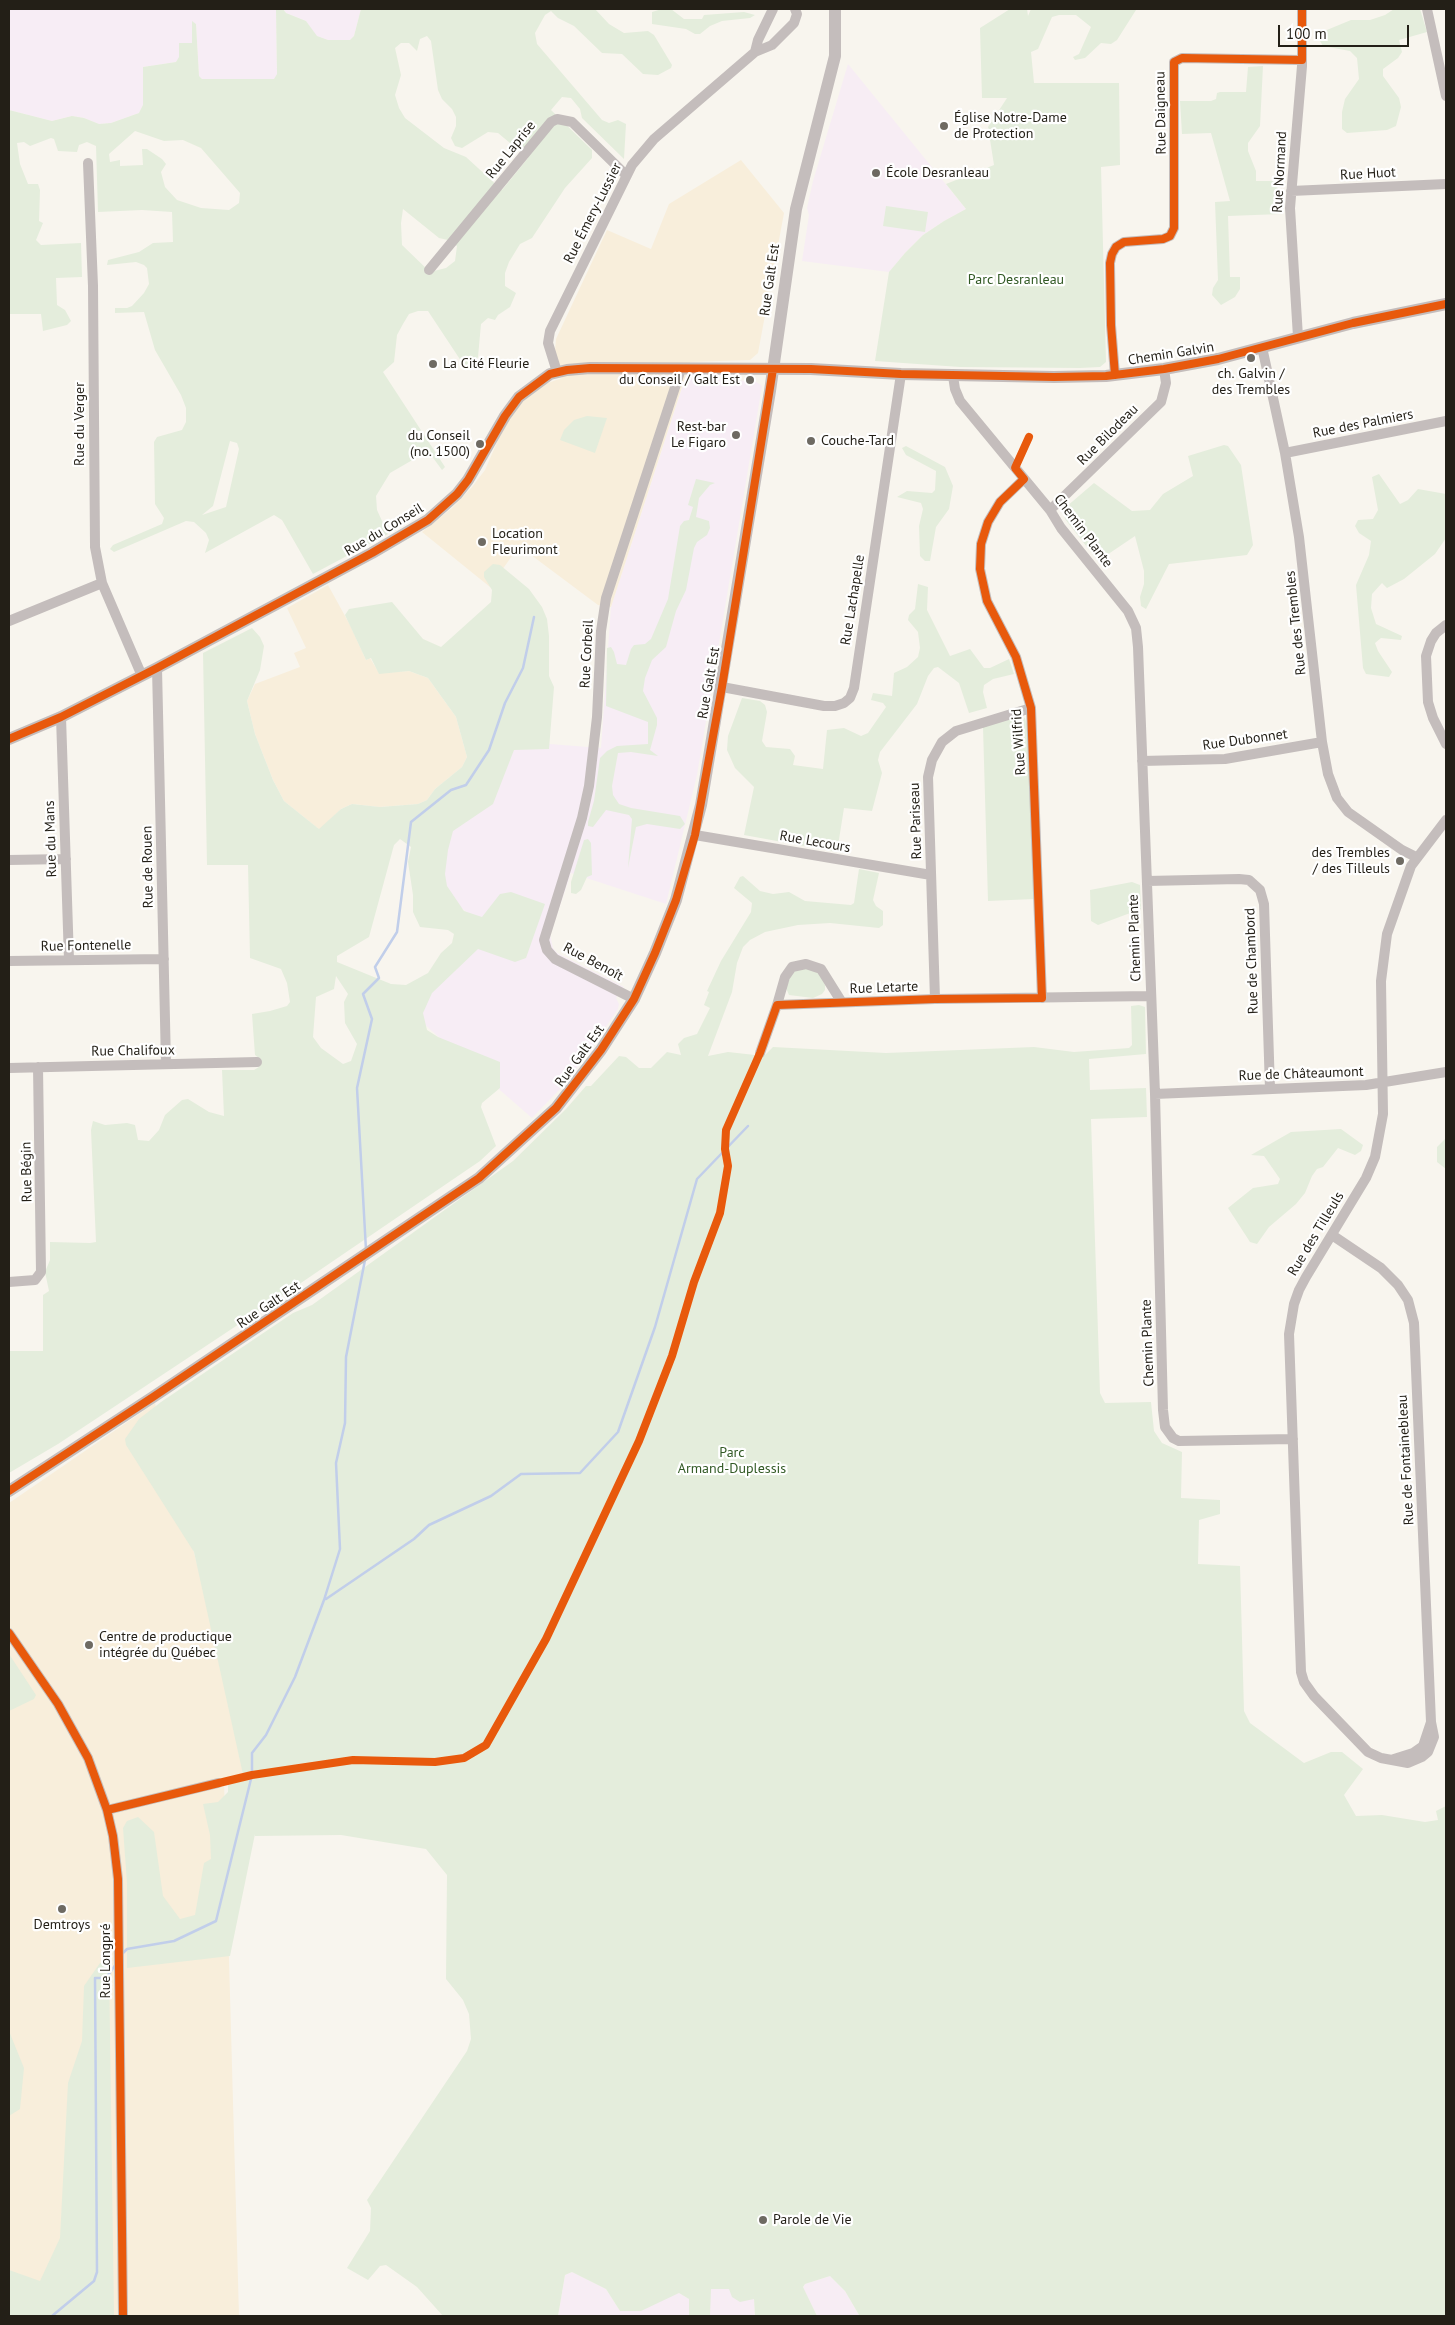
<!DOCTYPE html>
<html>
<head>
<meta charset="utf-8">
<style>
  body { margin:0 }
  #map { position:relative; width:1455px; height:2325px; overflow:hidden; background:#f8f5ee; font-family:"PT Sans",sans-serif }
  canvas { display:block }
  .frame { position:absolute; inset:0; border:10px solid #231f17; pointer-events:none }
  .scale { position:absolute; left:1278px; top:25px; width:131px; height:22px; box-sizing:border-box; border:2px solid #231f17; border-top:0; padding-left:6px; font-size:15px; line-height:18px; white-space:nowrap; color:#231f17; -webkit-text-stroke:4px #fff; paint-order:stroke }
</style>
</head>
<body>
<div id="map">
<canvas width="1455" height="2325"></canvas>
<div class="frame"></div>
<div class="scale">100 m</div>
</div>
<script>
const g = document.querySelector('canvas').getContext('2d');
g.lineJoin = 'round';
function fill(path, color) {
  g.fillStyle = color;
  g.fill(path, 'evenodd');
}
function poly(rows) {
  const path = new Path2D();
  for (const r of rows) {
    path.moveTo(r[0], r[1]);
    for (let i = 2; i < r.length; i += 2) path.lineTo(r[i], r[i + 1]);
  }
  return path;
}
function strokePath(path, color, width, dash) {
  g.strokeStyle = color;
  g.lineWidth = width;
  g.lineCap = dash ? 'butt' : 'round';
  g.setLineDash(dash || []);
  g.stroke(path);
}
function label(font, color, halo, rows, align = 'center') {
  g.font = font + ' "PT Sans",sans-serif';
  g.lineWidth = 4.5;
  g.setLineDash([]);
  g.textBaseline = 'middle';
  g.strokeStyle = halo;
  g.fillStyle = color;
  for (const [text, x, y, turn = 0] of rows) {
    g.save();
    g.translate(x, y);
    g.rotate((+turn || 0) * Math.PI / 180);
    g.textAlign = isNaN(turn) ? turn : align;
    if (halo) g.strokeText(text, 0, 0);
    g.fillText(text, 0, 0);
    g.restore();
  }
}
fill(poly([
  [9,9,276,9,277,75,274,79,202,79,199,76,196,24,192,22,192,43,176,62,143,67,143,105,139,113,111,123,99,124,84,118,72,116,52,121,9,110],
  [283,9,361,9,354,36,350,40,328,40,316,36,306,21,286,13],
  [685,379,755,381,762,386,697,775,666,904,571,873,550,935,553,948,557,953,624,987,616,998,619,1004,618,1009,593,1046,563,1086,532,1118,409,1011,491,930,411,871,498,740,601,748,611,607]
]), '#f7edf5');
fill(poly([
  [741,160,784,213,758,353,750,360,690,362,611,607,598,605,519,546,490,587,422,532,452,508,472,487,485,470,506,422,525,398,545,384,562,378,555,351,556,339,607,230,651,249,669,204],
  [328,585,350,625,366,660,370,658,379,673,409,671,428,678,456,717,467,757,462,767,435,789,427,800,418,804,380,807,352,804,341,809,320,830,284,801,273,780,255,734,247,701,255,684,300,667,294,653,306,648,287,608],
  [155,1403,252,1775,224,1781,239,2316,9,2316,9,1503]
]), '#f8eedb');
fill(poly([
  [848,64,966,209,944,221,923,235,905,253,889,272,802,261,809,215,807,208,813,181],
  [572,2272,606,2289,620,2311,679,2293,689,2299,689,2316,558,2316,565,2275],
  [830,2276,845,2291,859,2315,861,2316,817,2316,803,2288,805,2284],
  [710,2289,730,2289,754,2299,755,2316,710,2316]
]), '#f7edf4');
fill(poly([
  [276,9,283,9,286,13,306,21,317,36,328,40,350,40,354,36,361,9,595,9,609,24,624,33,648,31,654,35,672,65,671,68,658,75,643,74,622,54,602,53,574,26,558,18,551,11,545,15,535,33,537,44,602,120,609,123,618,120,626,124,624,159,582,118,580,109,571,98,562,97,551,110,592,150,592,158,565,188,532,238,520,244,509,262,505,273,505,286,516,293,510,307,498,315,495,320,488,318,481,324,478,357,467,370,428,311,418,311,409,314,403,324,397,335,394,362,383,372,445,467,442,470,428,451,390,473,376,496,377,510,388,534,313,574,282,520,274,515,205,553,209,540,206,533,194,522,186,521,114,552,110,549,113,545,162,524,164,518,155,504,154,442,157,437,182,430,186,422,186,408,181,395,155,350,144,312,115,313,115,308,127,308,132,306,144,293,149,284,147,268,144,265,136,262,107,265,108,260,139,252,153,243,173,242,172,212,142,210,98,212,96,146,87,142,79,145,77,152,58,151,54,139,51,138,30,146,24,142,17,143,20,164,28,184,38,184,40,190,39,221,43,223,36,240,41,245,81,243,82,277,56,278,57,305,65,310,71,321,67,325,43,331,41,314,9,314,9,110,52,121,72,116,84,118,99,124,111,123,139,113,143,105,143,67,176,62,179,57,179,43,192,43,192,21,196,24,199,76,202,79,274,79,277,74],
  [427,36,431,41,438,90,442,99,452,109,456,117,456,126,451,138,455,146,462,148,488,132,498,133,528,158,502,190,466,157,444,148,405,118,399,108,395,95,401,75,395,48,401,43,409,43,417,51,420,39],
  [135,131,164,141,183,140,201,148,240,193,239,203,229,210,201,208,177,200,165,187,161,172,166,164,162,159,147,149,142,149,143,165,120,166,120,160,110,162,109,154],
  [403,209,439,238,448,240,457,246,455,261,446,268,430,272,402,245,401,223],
  [230,441,237,443,239,449,226,507,202,515,213,506],
  [662,9,671,9,684,19,702,19,704,15,744,12,755,15,750,18,722,21,710,26,700,34,695,34,686,29,652,24,652,12],
  [1010,9,1027,9,1028,16,1031,9,1141,9,1136,10,1117,40,1111,44,1101,43,1085,58,1075,60,1073,57,1079,54,1091,27,1076,15,1059,15,1052,17,1038,49,1031,52,1034,83,1119,83,1120,165,1101,167,1106,362,1100,367,1080,368,960,367,875,361,889,272,905,253,923,235,944,221,966,209,946,184,994,165,988,127,1007,98,982,98,980,28],
  [1394,9,1420,9,1427,32,1399,40,1402,52,1398,58,1383,69,1383,76,1399,98,1401,107,1396,126,1387,130,1347,133,1342,129,1342,112,1345,99,1359,79,1357,58,1350,51,1323,46,1320,41,1322,32,1351,20,1370,20,1385,15],
  [1263,66,1260,126,1248,143,1248,151,1256,171,1256,181,1274,181,1279,191,1281,214,1228,216,1230,277,1240,277,1240,289,1235,297,1221,305,1212,295,1213,288,1218,280,1215,202,1230,201,1211,133,1182,134,1180,101,1211,101,1216,99,1217,93,1220,92,1246,92,1248,67],
  [886,206,928,212,925,232,883,226],
  [587,416,607,418,595,453,560,440,564,430,574,420],
  [1224,445,1228,446,1241,465,1253,545,1247,555,1169,564,1146,609,1141,606,1140,597,1144,584,1144,571,1135,536,1098,561,1065,519,1064,513,1066,507,1094,483,1132,511,1150,510,1163,494,1193,476,1188,456],
  [906,446,945,467,953,486,949,509,936,527,930,561,925,561,920,556,919,526,923,509,921,503,897,497,907,491,932,493,935,490,936,471,906,455,902,448],
  [1379,474,1400,504,1408,500,1418,489,1446,494,1446,538,1435,554,1404,579,1387,588,1382,583,1372,594,1371,608,1376,624,1402,636,1401,640,1381,638,1375,643,1378,651,1392,672,1389,677,1366,674,1363,668,1356,585,1369,555,1371,541,1359,533,1355,526,1358,520,1373,519,1378,510,1372,477],
  [696,479,715,483,710,485,699,498,696,517,709,521,710,528,707,535,697,542,694,548,686,590,676,611,666,647,652,660,645,678,643,691,657,718,657,725,650,750,658,756,631,752,618,753,612,786,613,795,619,804,631,808,680,816,685,824,680,829,647,824,636,827,628,868,632,819,629,815,606,810,593,827,588,826,588,822,594,801,600,758,607,751,617,746,648,744,648,722,606,706,607,648,611,647,614,652,617,664,626,665,631,649,634,645,645,644,651,639,668,599,680,526,684,521,689,520,693,507,688,505],
  [493,564,500,565,529,589,542,607,547,619,549,636,549,676,554,687,549,749,514,750,493,804,453,831,448,850,445,874,447,886,464,911,482,917,500,894,511,892,545,904,526,958,515,962,478,949,432,993,423,1013,427,1030,438,1037,500,1062,500,1088,482,1103,481,1107,496,1146,480,1161,295,1287,58,1444,9,1473,9,1351,43,1351,43,1295,49,1291,45,1272,50,1260,50,1242,90,1243,96,1242,91,1130,93,1121,105,1125,127,1123,135,1125,138,1140,149,1141,159,1130,165,1115,182,1100,188,1099,209,1112,224,1116,222,1070,254,1070,259,1067,260,1059,255,1055,252,1014,270,1011,287,1006,290,1002,287,983,281,969,250,958,248,865,207,865,203,653,252,628,260,637,264,646,260,670,247,701,255,734,273,780,284,801,319,829,341,809,352,804,380,807,418,804,427,800,435,789,462,767,467,757,456,717,428,678,409,671,379,674,371,658,366,660,345,615,349,609,392,602,423,639,441,647,491,602,492,590,484,577,484,572],
  [400,839,411,847,408,862,413,895,413,912,420,927,448,930,454,934,452,943,441,953,428,973,406,985,391,984,337,962,337,956,369,937,394,845],
  [336,976,348,994,344,1002,345,1023,357,1044,351,1061,343,1064,321,1048,313,1037,316,997,334,989],
  [918,584,928,587,927,610,950,656,970,649,984,668,990,668,1009,659,1014,674,993,679,984,685,983,692,987,708,969,713,959,683,938,667,934,668,928,676,917,704,880,752,878,760,882,773,872,811,844,808,837,852,744,835,754,787,735,768,727,750,728,736,742,698,760,701,765,705,767,712,762,741,766,747,790,749,795,756,793,765,823,769,827,730,844,728,861,736,868,733,886,707,883,703,871,700,873,693,892,696,894,673,907,667,918,657,920,648,918,632,908,620,909,615,915,609],
  [1020,716,1025,718,1027,724,1034,899,988,901,983,727],
  [588,839,591,843,592,875,587,877,581,890,576,894,571,893,571,882,584,840],
  [859,869,879,873,873,900,876,906,883,911,883,925,879,928,830,923,798,925,765,932,750,940,743,947,737,963,732,992,708,1056,728,1052,764,1056,773,1047,886,1053,1034,1047,1074,1052,1129,1048,1132,1045,1131,1006,1139,1005,1145,1007,1146,1054,1089,1059,1090,1090,1146,1088,1147,1117,1091,1119,1100,1393,1105,1403,1151,1402,1154,1431,1162,1443,1182,1452,1181,1498,1220,1500,1220,1514,1199,1520,1198,1564,1240,1566,1244,1711,1250,1723,1304,1763,1331,1752,1342,1752,1363,1769,1344,1795,1356,1816,1382,1815,1425,1822,1438,1820,1436,1811,1446,1806,1446,2316,861,2316,859,2315,845,2291,830,2276,805,2284,803,2287,817,2316,755,2316,754,2299,740,2302,732,2297,729,2289,711,2289,710,2316,689,2316,689,2299,679,2293,641,2311,620,2311,606,2289,572,2272,565,2275,558,2316,443,2316,417,2287,386,2265,380,2266,368,2280,347,2268,370,2231,371,2208,367,2200,467,2051,471,2039,469,2014,463,2000,446,1979,447,1875,426,1849,341,1835,255,1836,255,1834,230,1956,127,1968,127,1883,123,1828,127,1821,138,1817,154,1832,163,1896,180,1919,195,1915,204,1863,211,1859,210,1835,203,1804,218,1802,228,1792,228,1783,244,1779,194,1552,126,1445,125,1439,139,1419,161,1402,293,1313,312,1305,513,1161,566,1109,586,1086,591,1086,619,1056,626,1057,639,1068,651,1068,667,1052,681,1055,678,1044,684,1038,697,1034,710,1008,704,1005,709,992,707,991,721,961,751,912,752,903,734,888,740,877,743,876,760,891,773,894,789,892,805,901,851,905,854,903],
  [1132,882,1140,885,1141,909,1098,925,1091,921,1090,890],
  [803,969,810,969,820,974,825,985,825,990,822,994,813,998,789,995,786,988,791,975,795,971],
  [1341,1129,1363,1145,1361,1151,1355,1155,1338,1148,1323,1167,1317,1169,1312,1176,1305,1193,1296,1204,1269,1227,1257,1244,1250,1242,1228,1208,1253,1188,1278,1184,1280,1179,1264,1156,1251,1155,1291,1132],
  [1446,1138,1446,1169,1437,1162,1437,1147],
  [9,1654,36,1695,34,1699,9,1711],
  [109,1962,114,2316,9,2316,9,2270,40,2281,60,2238,68,2083,82,2041,84,1986,100,1963],
  [9,2031,24,2068,20,2109,9,2116]
]), '#e4eddc');
strokePath(poly([
  [366,1250,357,1088,372,1019,363,994,379,978,375,967,397,932,411,822,451,790,466,785,489,750,505,703,523,668,534,617],
  [326,1599,414,1539,429,1525,491,1496,521,1474,580,1473,618,1432,655,1327,697,1179,748,1126],
  [123,1953,127,1949,174,1941,216,1921,252,1775,252,1753,266,1735,295,1677,324,1600,340,1549,336,1463,345,1423,346,1357,365,1260],
  [52,2316,94,2281,97,2272,95,1978,106,1978,116,1964]
]), '#c1ceea', 2.5);
strokePath(poly([
  [1427,9,1446,96],
  [755,52,758,40,773,9],
  [88,163,93,286,95,547,102,583,142,676],
  [1291,191,1446,184],
  [429,270,551,122,557,119,572,122,626,175],
  [1298,337,1290,208,1302,66,1302,9],
  [1262,347,1285,453,1299,537,1322,742,1328,774,1337,798,1348,812,1402,850,1416,857],
  [557,372,548,343,550,331,632,165,654,139,755,52,772,45,794,23,797,14,795,9],
  [1115,375,1111,325,1110,263,1112,254,1116,247,1124,242,1163,239,1170,236,1174,228,1174,62,1182,58,1302,60],
  [953,376,955,389,960,401,1050,510,1061,528,1128,611,1136,628,1138,647,1155,1094,1163,1410,1165,1427,1173,1438,1179,1441,1293,1439],
  [1285,453,1446,421],
  [1024,479,1000,502,988,522,981,544,980,569,987,601,1016,657,1031,708,1042,998],
  [1050,510,1161,402,1166,383,1164,369],
  [9,621,102,583],
  [1446,625,1436,633,1431,641,1426,656,1428,702,1433,718,1446,744],
  [157,668,166,1064],
  [722,687,824,706,835,706,844,703,850,698,854,688,901,374],
  [61,717,69,960],
  [1142,761,1225,759,1322,742],
  [695,835,931,875],
  [9,860,66,859],
  [1147,881,1239,879,1249,880,1260,890,1264,904,1270,1089],
  [9,961,164,959],
  [634,999,555,959,547,950,544,940,582,818,589,786,597,717,601,631,606,598,681,369],
  [935,999,928,777,932,760,942,742,956,731,1031,708],
  [777,1005,935,999,1151,996],
  [760,1053,777,1005,785,977,792,967,806,964,821,969,841,1001],
  [9,1068,257,1062],
  [1155,1094,1366,1085,1446,1072],
  [1332,1235,1381,1268,1398,1285,1408,1300,1414,1323,1431,1722,1434,1737,1428,1752,1422,1757,1408,1763,1381,1758,1368,1752,1314,1696,1304,1682,1301,1672,1289,1334,1294,1304,1299,1290,1306,1277,1366,1178,1375,1157,1383,1114,1381,981,1387,934,1411,866,1446,820],
  [9,1282,35,1280,41,1272,38,1067],
  [9,1633,58,1704,88,1758,107,1810,113,1836,118,1879,123,2316],
  [1394,1759,1413,1753,1423,1746,1431,1722],
  [107,1810,218,1783]
]), '#c4bdbc', 10);
strokePath(poly([
  [9,739,61,717,157,668,372,553,428,520,457,494,468,480,505,416,519,397,550,374,567,370,590,368,811,369,901,374,1054,377,1106,376,1164,369,1218,359,1353,323,1446,304],
  [9,1491,153,1397,479,1178,556,1108,601,1050,634,999,655,953,676,900,701,805,770,391,796,209,835,56,835,9]
]), '#c4bdbc', 12);
strokePath(poly([
  [1115,375,1111,325,1110,263,1112,254,1116,247,1124,242,1163,239,1170,236,1174,228,1174,62,1182,58,1302,60,1302,9],
  [9,739,61,717,157,668,372,553,428,520,457,494,468,480,505,416,519,397,550,374,567,370,590,368,811,369,901,374,1054,377,1106,376,1164,369,1218,359,1353,323,1446,304],
  [9,1491,153,1397,479,1178,556,1108,601,1050,634,999,655,953,676,900,695,835,722,687,773,369],
  [9,1633,58,1704,88,1758,107,1810,113,1836,118,1879,123,2316],
  [107,1810,252,1775,353,1760,435,1762,464,1758,486,1745,546,1639,639,1441,672,1356,694,1282,720,1213,728,1166,725,1149,726,1130,760,1053,777,1005,935,999,1042,998,1031,708,1016,657,987,601,980,569,981,544,988,522,1000,502,1024,479,1015,468,1029,437]
]), '#e8590c', 8);
for (const [x, y, r, color] of [
  [944,126,5,"#6e6a62"],
  [876,173,5,"#6e6a62"],
  [1251,358,5,"#6e6a62"],
  [433,364,5,"#6e6a62"],
  [750,380,5,"#6e6a62"],
  [736,435,5,"#6e6a62"],
  [811,441,5,"#6e6a62"],
  [480,444,5,"#6e6a62"],
  [482,542,5,"#6e6a62"],
  [1400,861,5,"#6e6a62"],
  [89,1645,5,"#6e6a62"],
  [62,1909,5,"#6e6a62"],
  [763,2220,5,"#6e6a62"]
]) {
  const dot = new Path2D();
  dot.arc(x, y, r, 0, 2 * Math.PI);
  g.fillStyle = color;
  g.fill(dot);
  strokePath(dot, '#fff', 2);
}
label('14px', '#231f17', '#fff', [
  ["Rue Daigneau",1161,113,-91],
  ["Rue Laprise",511,150,-51],
  ["Rue Normand",1280,172,-87],
  ["Rue Huot",1368,174,-3],
  ["Rue Émery-Lussier",593,213,-63],
  ["Rue Galt Est",770,280,-82],
  ["Chemin Galvin",1171,354,-9],
  ["Rue du Verger",80,424,-90],
  ["Rue des Palmiers",1363,424,-11],
  ["Rue Bilodeau",1108,435,-45],
  ["Rue du Conseil",384,530,-31],
  ["Chemin Plante",1083,531,53],
  ["Rue Lachapelle",853,600,-81],
  ["Rue des Trembles",1296,623,-96],
  ["Rue Corbeil",587,654,-87],
  ["Rue Galt Est",709,683,-80],
  ["Rue Dubonnet",1245,740,-8],
  ["Rue Wilfrid",1019,742,-94],
  ["Rue Pariseau",916,821,-92],
  ["Rue du Mans",51,839,-92],
  ["Rue Lecours",815,842,10],
  ["Rue de Rouen",148,867,-91],
  ["Chemin Plante",1135,938,-92],
  ["Rue Fontenelle",86,946,-1],
  ["Rue de Chambord",1252,961,-92],
  ["Rue Benoît",593,962,28],
  ["Rue Letarte",884,988,-2],
  ["Rue Chalifoux",133,1051,-1],
  ["Rue Galt Est",580,1056,-54],
  ["Rue de Châteaumont",1301,1074,-2],
  ["Rue Bégin",27,1172,-91],
  ["Rue des Tilleuls",1316,1234,-59],
  ["Rue Galt Est",269,1305,-34],
  ["Chemin Plante",1148,1343,-92],
  ["Rue de Fontainebleau",1406,1460,-93],
  ["Rue Longpré",106,1961,-90]
]);
label('14px', '#231f17', '#fff', [
  ["Église Notre-Dame",954,118],
  ["de Protection",954,134],
  ["École Desranleau",886,173],
  ["La Cité Fleurie",443,364],
  ["ch. Galvin /",1251,374,"center"],
  ["des Trembles",1251,390,"center"],
  ["du Conseil / Galt Est",740,380,"right"],
  ["Rest-bar",726,427,"right"],
  ["Le Figaro",726,443,"right"],
  ["du Conseil",470,436,"right"],
  ["(no. 1500)",470,452,"right"],
  ["Couche-Tard",821,441],
  ["Location",492,534],
  ["Fleurimont",492,550],
  ["des Trembles",1390,853,"right"],
  ["/ des Tilleuls",1390,869,"right"],
  ["Centre de productique",99,1637],
  ["intégrée du Québec",99,1653],
  ["Demtroys",62,1925,"center"],
  ["Parole de Vie",773,2220]
], 'left');
label('14px', '#315924', '#fff', [
  ["Parc Desranleau",1016,280],
  ["Parc",732,1453],
  ["Armand-Duplessis",732,1469]
]);
</script>
</body>
</html>
